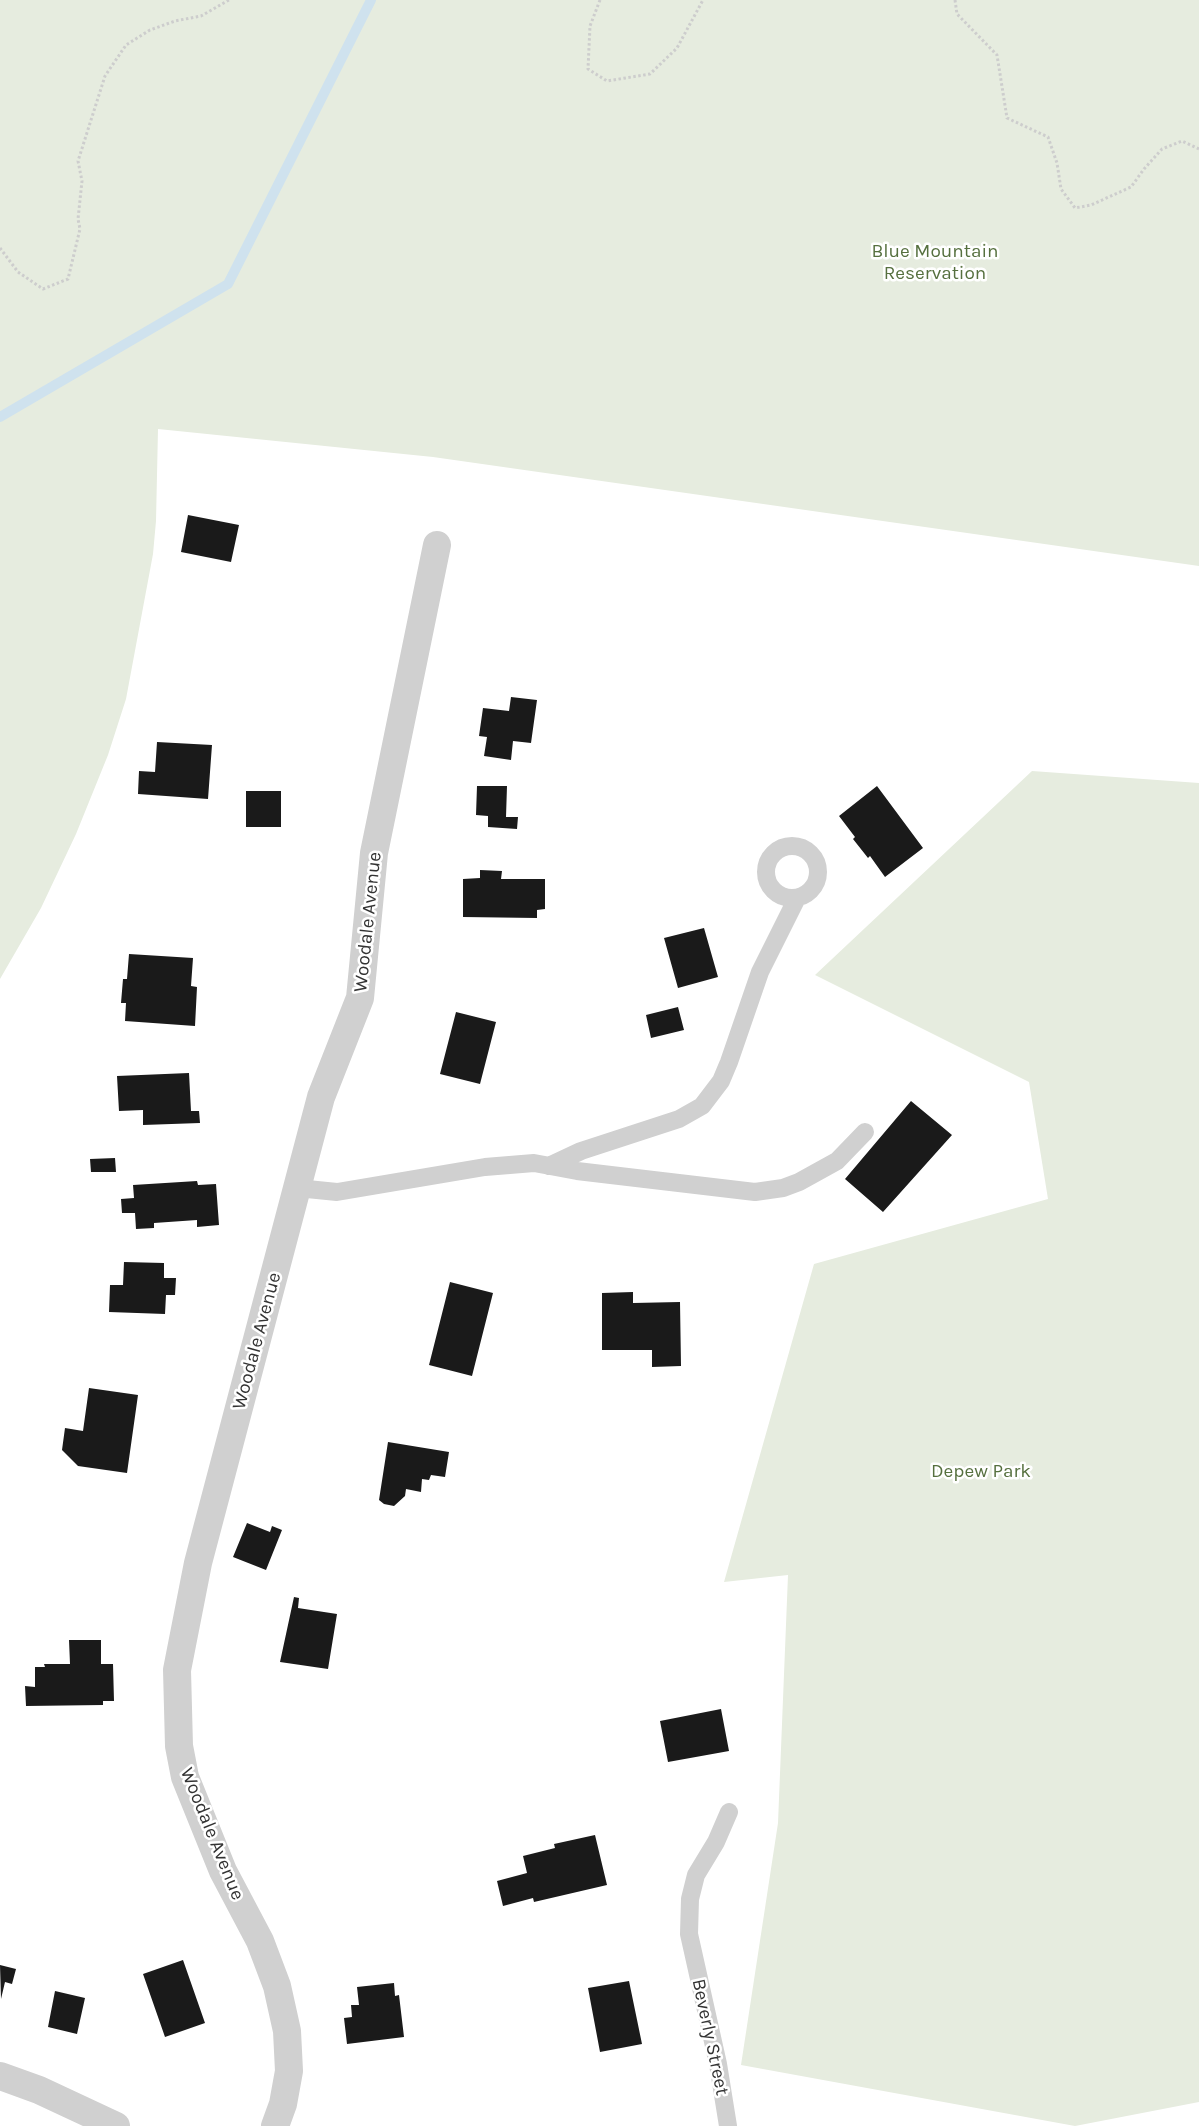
<!DOCTYPE html>
<html>
<head>
<meta charset="utf-8">
<style>
  body { margin:0 }
  canvas { display:block; background:#fff }
</style>
</head>
<body>
<canvas width="1199" height="2126"></canvas>
<script>
const g = document.querySelector('canvas').getContext('2d');
g.lineJoin = 'round';
function fill(path, color) {
  g.fillStyle = color;
  g.fill(path, 'evenodd');
}
function poly(rows) {
  const path = new Path2D();
  for (const r of rows) {
    if (r.length === 3) {
      path.moveTo(r[0] + r[2], r[1]);
      path.arc(r[0], r[1], r[2], 0, 2 * Math.PI);
      continue;
    }
    path.moveTo(r[0], r[1]);
    for (let i = 2; i < r.length; i += 2) path.lineTo(r[i], r[i + 1]);
  }
  return path;
}
function strokePath(path, color, width, dash) {
  g.strokeStyle = color;
  g.lineWidth = width;
  g.lineCap = dash ? 'butt' : 'round';
  g.setLineDash(dash || []);
  g.stroke(path);
}
function label(font, color, halo, rows, align = 'center') {
  g.font = font + ' Karla,sans-serif';
  g.lineWidth = 5;
  g.setLineDash([]);
  g.textBaseline = 'middle';
  g.strokeStyle = halo;
  g.fillStyle = color;
  for (const [text, x, y, turn = 0] of rows) {
    g.save();
    g.translate(x, y);
    g.rotate((+turn || 0) * Math.PI / 180);
    g.textAlign = isNaN(turn) ? turn : align;
    if (halo) g.strokeText(text, 0, 0);
    g.fillText(text, 0, 0);
    g.restore();
  }
}
fill(poly([
  [0,0,1199,0,1199,566,433,457,158,429,156,521,153,554,126,699,108,755,76,834,41,908,0,979],
  [1032,771,1199,783,1199,2102,1075,2126,741,2065,778,1823,788,1575,724,1582,814,1264,1048,1199,1029,1082,815,975]
]), '#e6ecdf');
strokePath(poly([
  [0,417,228,284,371,0]
]), '#cfe2ee', 10);
fill(poly([
  [188,515,239,525,231,562,181,552],
  [511,697,537,700,531,743,513,741,511,760,484,756,487,737,479,736,483,708,509,711],
  [157,742,212,745,208,799,138,794,139,771,155,772],
  [477,786,507,786,506,817,518,817,517,829,488,827,488,816,476,815],
  [877,786,923,848,885,877,870,856,868,858,853,839,855,837,839,816],
  [246,791,281,791,281,827,246,827],
  [480,870,502,871,501,879,545,879,545,909,537,910,537,918,463,917,463,879,480,878],
  [704,928,718,977,678,988,664,938],
  [129,954,193,958,191,986,197,987,195,1026,125,1021,126,1003,121,1003,123,979,127,979],
  [678,1007,684,1030,651,1038,646,1015],
  [456,1012,496,1022,480,1084,440,1074],
  [189,1073,191,1111,199,1111,200,1123,143,1125,143,1110,119,1111,117,1076],
  [911,1101,952,1135,883,1212,845,1179],
  [115,1158,116,1172,91,1172,90,1159],
  [197,1181,198,1185,216,1184,219,1225,197,1227,197,1220,154,1223,154,1228,136,1229,135,1213,122,1213,121,1199,134,1198,133,1185],
  [124,1262,164,1263,164,1278,176,1278,175,1295,166,1295,165,1314,109,1312,110,1285,123,1285],
  [450,1282,493,1293,472,1376,429,1365],
  [633,1292,633,1303,680,1302,681,1366,652,1367,652,1350,602,1350,602,1293],
  [89,1388,138,1395,127,1473,78,1466,62,1450,65,1428,83,1431],
  [388,1442,449,1452,445,1477,431,1475,429,1480,422,1479,421,1492,406,1489,405,1496,394,1506,384,1504,379,1500],
  [247,1523,270,1532,272,1526,282,1530,266,1570,233,1557],
  [294,1597,299,1598,298,1608,337,1614,328,1669,280,1662],
  [69,1640,101,1640,101,1664,113,1664,114,1701,103,1701,103,1705,26,1706,25,1686,35,1687,35,1667,45,1667,44,1664,70,1664],
  [721,1709,729,1751,668,1762,660,1721],
  [595,1835,607,1885,534,1902,533,1898,503,1906,497,1881,527,1873,523,1856,555,1848,554,1844],
  [183,1960,205,2023,165,2037,143,1974],
  [0,1965,16,1969,12,1984,5,1982,1,1999],
  [629,1981,642,2044,600,2052,588,1988],
  [394,1983,395,1996,399,1995,404,2037,347,2044,344,2018,352,2017,351,2005,359,2005,357,1987],
  [55,1991,85,1998,77,2034,48,2027]
]), '#1a1a1a');
strokePath(poly([
  [600,0,590,26,588,69,607,81,650,74,677,48,703,0],
  [955,0,957,14,997,55,1007,118,1048,137,1057,163,1061,189,1075,208,1091,205,1131,187,1144,169,1162,149,1182,141,1199,149],
  [0,248,18,272,43,289,68,279,80,229,78,219,82,181,78,161,105,76,126,45,150,30,175,21,201,16,229,0]
]), '#cdcdcd', 3, [2.5, 2.5]);
strokePath(poly([
  [792,872,26],
  [549,1166,581,1151,679,1119,702,1106,721,1081,729,1062,760,972,797,898],
  [297,1188,337,1192,485,1167,534,1163,577,1171,755,1192,783,1188,799,1182,837,1161,865,1132],
  [728,2126,718,2064,689,1934,690,1899,696,1875,716,1842,729,1812]
]), '#d0d0d0', 18);
strokePath(poly([
  [275,2126,283,2104,289,2071,287,2031,277,1986,260,1941,223,1871,185,1777,179,1746,177,1670,198,1563,321,1097,360,998,374,853,437,545]
]), '#d0d0d0', 28);
strokePath(poly([
  [0,2076,39,2090,116,2126]
]), '#d0d0d0', 28);
label('19px', '#56703f', '#fff', [
  ["Blue Mountain",935,252],
  ["Reservation",935,274],
  ["Depew Park",981,1472]
]);
label('19px', '#333', '#fff', [
  ["Woodale Avenue",368,922,-84],
  ["Woodale Avenue",257,1341,-75],
  ["Woodale Avenue",212,1834,68],
  ["Beverly Street",710,2037,78]
]);
</script>
</body>
</html>
